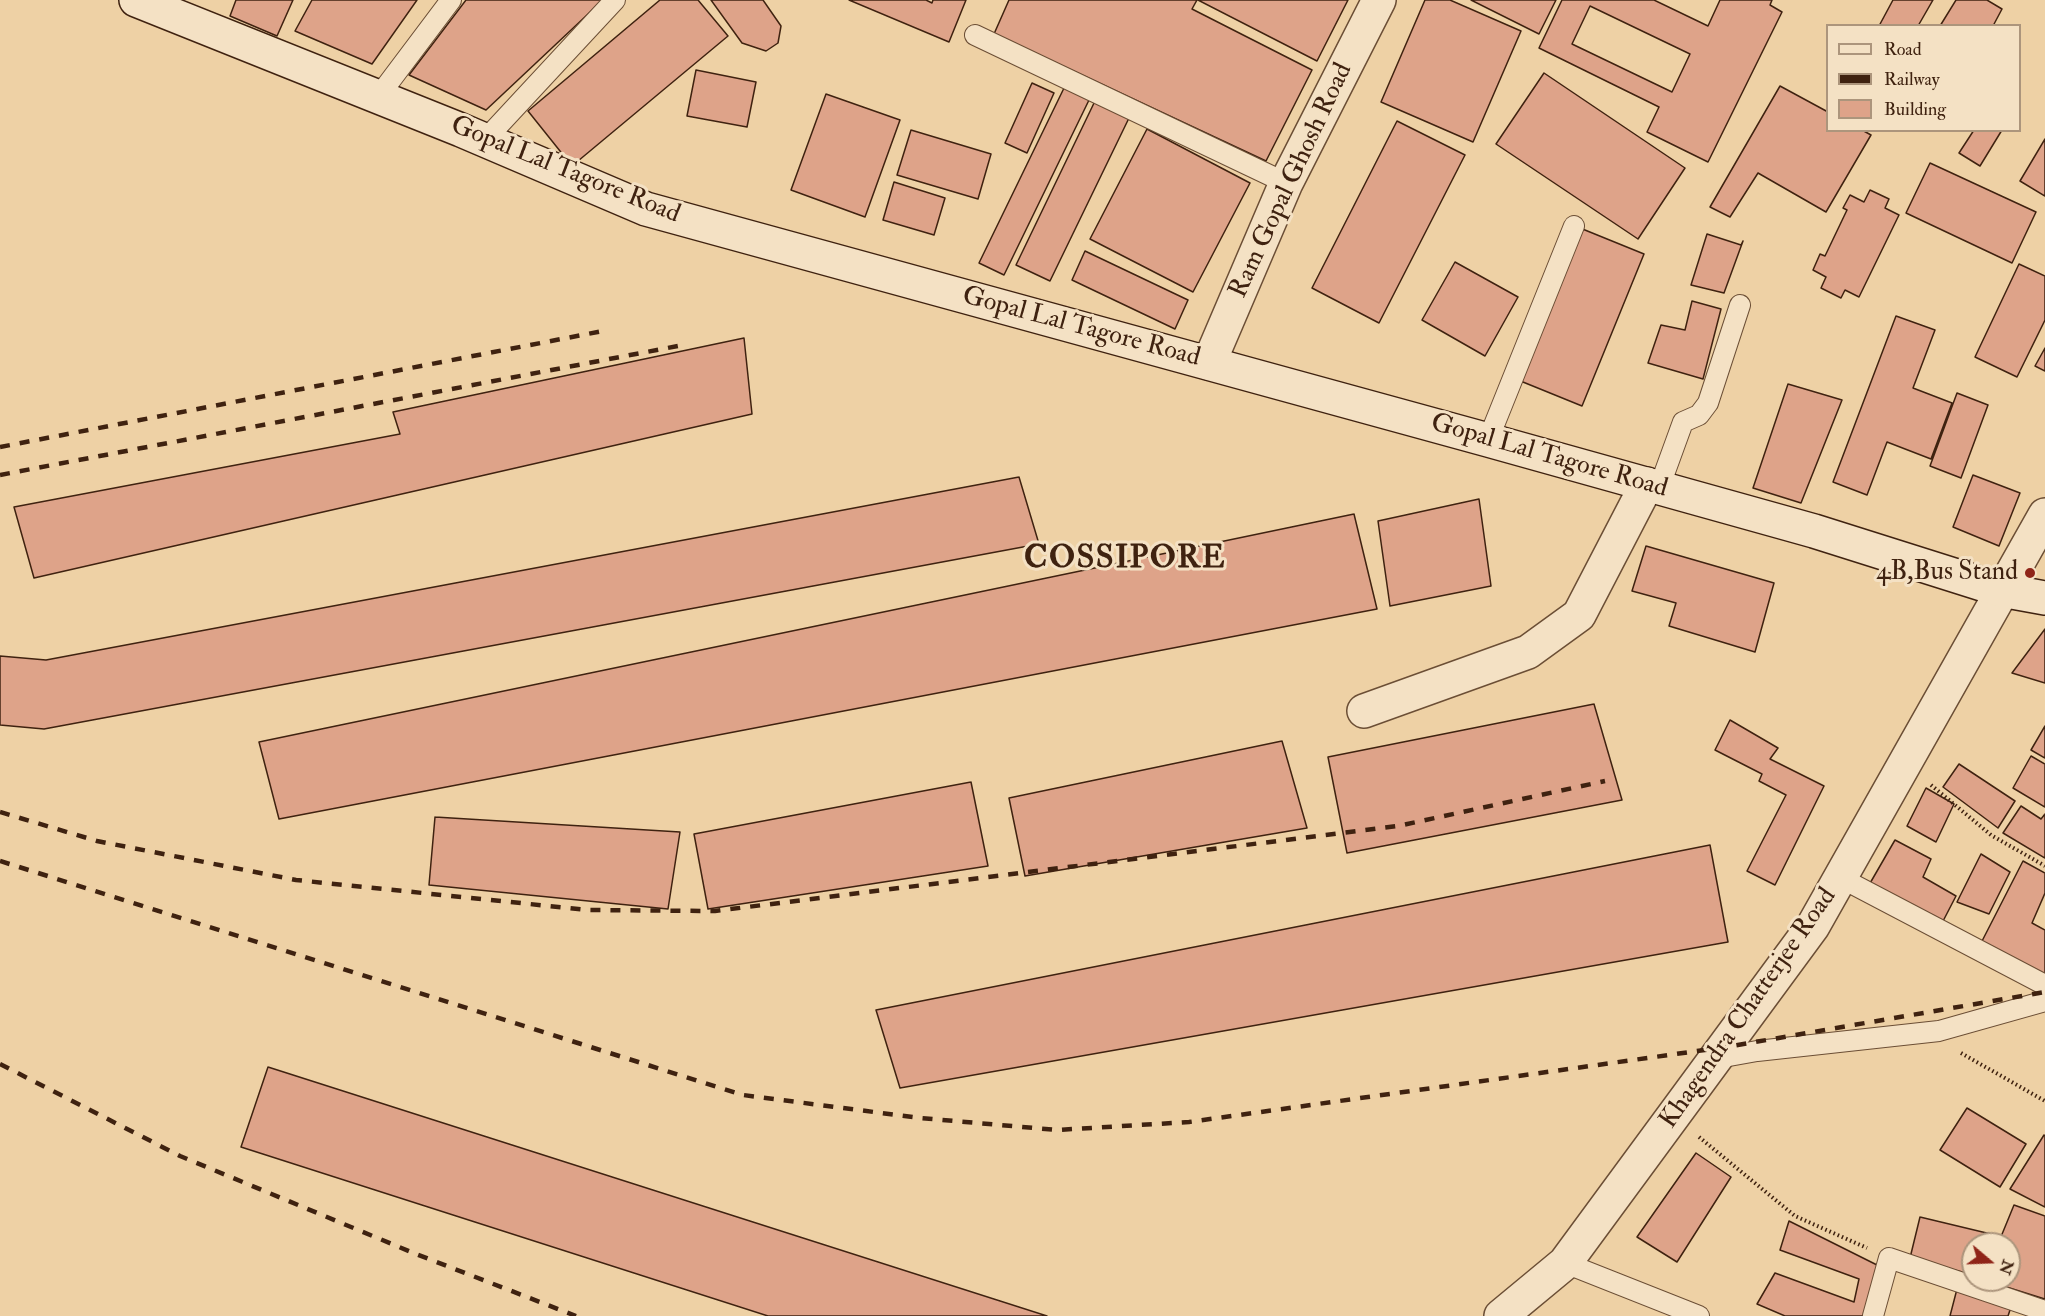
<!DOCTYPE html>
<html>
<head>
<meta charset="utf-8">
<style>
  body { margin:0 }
  #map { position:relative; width:2045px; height:1316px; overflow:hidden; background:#eed1a5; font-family:"IM FELL Double Pica",serif }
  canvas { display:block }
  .legend { position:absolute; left:1826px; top:24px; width:195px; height:108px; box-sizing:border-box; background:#f4e1c4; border:2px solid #ac957c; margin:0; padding:8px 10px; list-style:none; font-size:18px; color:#3f2210 }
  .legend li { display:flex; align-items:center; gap:12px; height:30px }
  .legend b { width:30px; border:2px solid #ac957c }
  .north { position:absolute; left:1961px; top:1232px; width:60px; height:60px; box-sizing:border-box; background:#f4e1c4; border:2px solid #ac957c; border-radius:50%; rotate:109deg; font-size:16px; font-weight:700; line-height:24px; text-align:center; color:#3f2210 }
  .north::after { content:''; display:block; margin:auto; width:21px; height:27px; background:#8f2418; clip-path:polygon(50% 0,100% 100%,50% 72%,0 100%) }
</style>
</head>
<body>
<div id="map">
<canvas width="2045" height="1316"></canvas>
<ul class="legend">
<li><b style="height:8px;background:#f4e1c4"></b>Road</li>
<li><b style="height:8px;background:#3f2210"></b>Railway</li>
<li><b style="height:16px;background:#dea389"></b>Building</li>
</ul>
<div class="north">N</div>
</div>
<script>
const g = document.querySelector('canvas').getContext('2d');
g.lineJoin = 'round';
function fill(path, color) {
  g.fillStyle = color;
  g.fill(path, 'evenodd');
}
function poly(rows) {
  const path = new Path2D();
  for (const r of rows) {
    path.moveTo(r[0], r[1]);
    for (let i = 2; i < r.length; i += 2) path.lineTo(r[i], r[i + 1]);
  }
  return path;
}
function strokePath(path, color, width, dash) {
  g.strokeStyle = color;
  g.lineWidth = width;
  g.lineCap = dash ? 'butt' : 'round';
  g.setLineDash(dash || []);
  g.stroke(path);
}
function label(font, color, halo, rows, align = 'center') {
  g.font = font + ' "IM FELL Double Pica",serif';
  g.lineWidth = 6;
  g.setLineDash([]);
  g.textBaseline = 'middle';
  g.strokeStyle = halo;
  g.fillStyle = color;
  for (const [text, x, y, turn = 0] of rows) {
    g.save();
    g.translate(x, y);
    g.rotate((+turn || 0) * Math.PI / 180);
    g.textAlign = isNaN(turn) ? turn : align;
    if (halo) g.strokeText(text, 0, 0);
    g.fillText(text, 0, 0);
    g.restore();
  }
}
const building = poly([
  [236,0,293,0,277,36,230,16,236,0],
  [312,0,417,0,372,64,295,31,312,0],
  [466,0,603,0,486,110,409,75,466,0],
  [660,0,698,0,728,36,572,166,528,111,660,0],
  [711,0,763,0,781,26,778,43,766,51,742,43,711,0],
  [849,0,926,0,932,3,933,0,966,0,949,42,849,0],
  [1009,0,1197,0,1192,9,1312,70,1266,161,994,34,1009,0],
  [1198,0,1348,0,1317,61,1198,0],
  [1425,0,1450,0,1521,31,1473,142,1381,102,1425,0],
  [1471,0,1556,0,1539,34,1471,0],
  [1562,0,1654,0,1708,26,1720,0,1772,0,1770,5,1782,12,1708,162,1647,132,1659,107,1539,48,1562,0],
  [1590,6,1690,54,1672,92,1572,44,1590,6],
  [1893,0,1933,0,1918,26,1879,26,1893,0],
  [1956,0,1987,0,2002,9,1993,26,1940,26,1956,0],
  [696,70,756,82,747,127,687,116,696,70],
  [1544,73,1685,168,1638,239,1496,144,1544,73],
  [1032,83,1054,93,1027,153,1005,143,1032,83],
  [1065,86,1090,98,1004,275,979,263,1065,86],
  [1780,86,1828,112,1828,130,1862,130,1871,135,1826,212,1758,173,1730,217,1710,207,1780,86],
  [826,94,900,120,865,217,791,190,826,94],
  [1095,101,1129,118,1050,281,1016,265,1095,101],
  [1397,121,1465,155,1379,323,1312,288,1397,121],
  [1147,129,1250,183,1193,292,1090,239,1147,129],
  [911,130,991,154,978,199,897,175,911,130],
  [1974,130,2002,130,1980,166,1959,153,1974,130],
  [2045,139,2045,196,2020,181,2045,139],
  [1930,163,2036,212,2012,263,1906,213,1930,163],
  [894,182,945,198,934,235,883,220,894,182],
  [1870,190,1889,199,1885,208,1899,215,1859,297,1845,290,1841,298,1821,288,1826,277,1813,270,1820,254,1825,256,1847,210,1843,208,1850,195,1864,202,1870,190],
  [1580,228,1644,254,1582,406,1518,380,1580,228],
  [1707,234,1741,245,1743,241,1724,293,1691,285,1707,234],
  [1085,251,1188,300,1175,329,1072,280,1085,251],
  [1455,262,1518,297,1485,356,1422,320,1455,262],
  [2019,264,2045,276,2045,320,2017,377,1975,357,2019,264],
  [1692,301,1721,309,1703,379,1648,363,1661,325,1685,330,1692,301],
  [1896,316,1935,330,1913,388,1952,403,1931,459,1887,442,1867,495,1833,482,1896,316],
  [744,338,752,414,34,578,14,507,400,434,393,412,744,338],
  [2045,348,2045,371,2035,366,2045,348],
  [1788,384,1842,400,1801,503,1753,488,1788,384],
  [1957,393,1988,405,1961,478,1930,466,1957,393],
  [1973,475,2020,493,1999,546,1953,527,1973,475],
  [1019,477,1039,544,44,729,0,725,0,656,46,660,1019,477],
  [1479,499,1491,586,1390,606,1378,521,1479,499],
  [1354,514,1377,609,279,819,259,742,1354,514],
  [1646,546,1774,583,1755,652,1669,626,1676,603,1632,591,1646,546],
  [2045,629,2045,683,2012,673,2045,629],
  [1594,704,1622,800,1347,853,1328,757,1594,704],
  [1730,720,1778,748,1770,759,1824,786,1775,885,1747,871,1786,795,1759,781,1762,774,1715,750,1730,720],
  [2045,726,2045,758,2031,750,2045,726],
  [1282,741,1307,828,1025,876,1009,798,1282,741],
  [2031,756,2045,764,2045,807,2013,788,2031,756],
  [1959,764,2015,801,1998,828,1943,787,1959,764],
  [971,782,988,866,708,909,694,834,971,782],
  [1926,788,1954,804,1936,842,1907,826,1926,788],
  [2021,806,2041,819,2045,814,2045,858,2003,833,2021,806],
  [435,817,680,832,668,909,429,885,435,817],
  [1895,840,1931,859,1923,877,1956,896,1941,925,1869,885,1895,840],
  [1710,845,1728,942,900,1088,876,1010,1710,845],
  [1981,854,2010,872,1989,914,1957,902,1981,854],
  [2023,861,2045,873,2045,893,2032,923,2045,930,2045,977,1980,945,2023,861],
  [268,1067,1047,1316,768,1316,241,1147,268,1067],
  [1967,1108,2026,1144,2000,1187,1940,1150,1967,1108],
  [2044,1135,2045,1136,2045,1207,2010,1189,2044,1135],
  [1696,1153,1731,1177,1677,1262,1637,1237,1696,1153],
  [2014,1205,2045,1216,2045,1299,1984,1280,2009,1280,2009,1244,1998,1244,2014,1205],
  [1920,1217,1995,1235,1991,1244,1973,1244,1973,1275,1910,1258,1920,1217],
  [1789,1221,1881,1267,1868,1316,1785,1316,1757,1304,1775,1273,1854,1302,1859,1279,1780,1250,1789,1221],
  [1957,1289,2011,1307,2008,1316,1950,1316,1957,1289]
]);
fill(building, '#dea389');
strokePath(building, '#3f2210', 1.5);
const lane = poly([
  [975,35,1286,183],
  [378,97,451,0],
  [484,141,615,0],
  [1488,440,1574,226],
  [1659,488,1683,422,1699,415,1708,403,1740,305],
  [1841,878,2045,985],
  [1718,1058,1757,1051,1939,1031,2045,1001],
  [1565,1263,1699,1316],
  [1873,1316,1889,1258,2045,1311]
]);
const street = poly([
  [1209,363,1286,183,1379,0],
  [1364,711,1528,652,1579,615,1647,484],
  [1501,1316,1565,1263,1813,926,2045,515]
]);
const secondary = poly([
  [136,0,461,130,646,209,1488,440,1814,531,2001,590,2045,598]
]);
strokePath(lane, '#6b4e35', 22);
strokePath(street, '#6b4e35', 36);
strokePath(secondary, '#3f2210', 36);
strokePath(poly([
  [1931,785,1991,835,2045,866],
  [1961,1053,2045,1101],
  [1699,1137,1795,1216,1867,1248]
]), '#3f2210', 4, [1.5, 3]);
strokePath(lane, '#f4e1c4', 20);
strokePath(street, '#f4e1c4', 33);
strokePath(secondary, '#f4e1c4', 33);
strokePath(poly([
  [0,447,603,331],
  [0,475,683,345],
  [0,812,97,841,296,880,588,910,715,911,1398,826,1605,781],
  [0,861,743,1095,920,1118,1057,1130,1189,1122,1726,1047,2045,992],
  [0,1064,180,1156,416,1254,576,1316]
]), '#3f2210', 4.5, [10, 10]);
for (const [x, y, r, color] of [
  [2030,573,6,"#8f2418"]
]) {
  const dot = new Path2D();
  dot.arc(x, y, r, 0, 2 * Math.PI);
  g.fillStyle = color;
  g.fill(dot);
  strokePath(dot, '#f4e1c4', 2);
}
label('26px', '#3f2210', '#f4e1c4', [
  ["Gopal Lal Tagore Road",565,171,22],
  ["Ram Gopal Ghosh Road",1292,181,-65],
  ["Gopal Lal Tagore Road",1081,328,15],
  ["Gopal Lal Tagore Road",1549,457,16],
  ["Khagendra Chatterjee Road",1749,1009,-55]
]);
label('26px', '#3f2210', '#f4e1c4', [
  ["4B,Bus Stand",2018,573]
], 'right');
g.letterSpacing = '1.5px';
label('bold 32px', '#3f2210', '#f4e1c4', [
  ["COSSIPORE",1125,560]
]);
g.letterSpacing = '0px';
</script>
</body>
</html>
